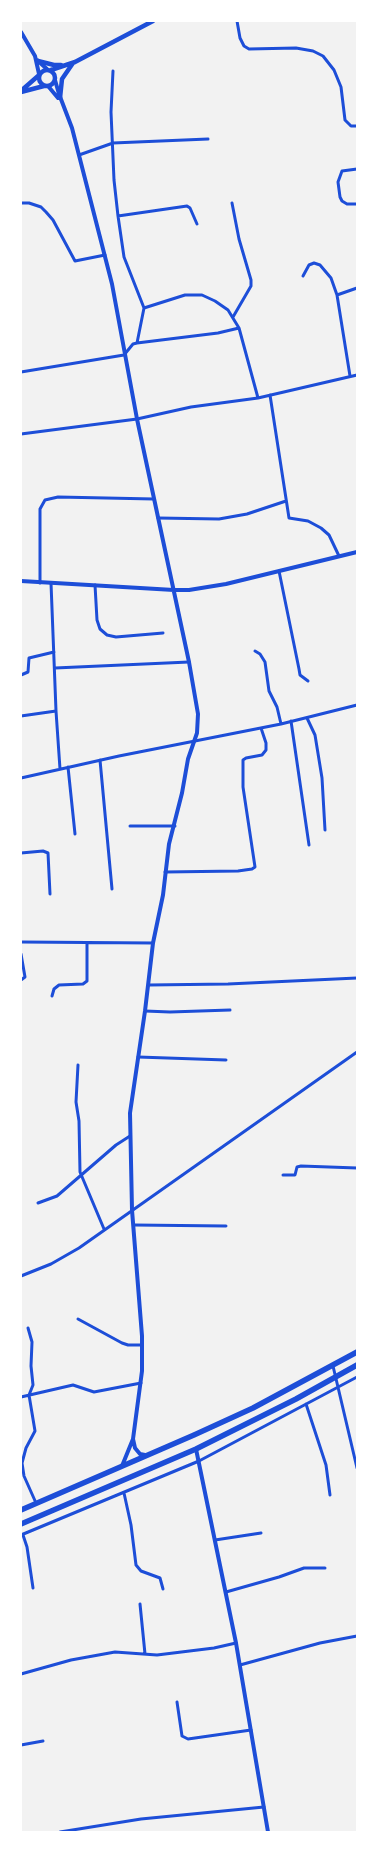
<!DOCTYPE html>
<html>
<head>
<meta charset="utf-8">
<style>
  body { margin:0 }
  #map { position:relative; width:378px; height:1853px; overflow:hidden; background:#f2f2f2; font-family:Barlow,sans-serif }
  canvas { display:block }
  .frame { position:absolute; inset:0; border:22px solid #fff; pointer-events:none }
</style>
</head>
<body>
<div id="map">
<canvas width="378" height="1853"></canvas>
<div class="frame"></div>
</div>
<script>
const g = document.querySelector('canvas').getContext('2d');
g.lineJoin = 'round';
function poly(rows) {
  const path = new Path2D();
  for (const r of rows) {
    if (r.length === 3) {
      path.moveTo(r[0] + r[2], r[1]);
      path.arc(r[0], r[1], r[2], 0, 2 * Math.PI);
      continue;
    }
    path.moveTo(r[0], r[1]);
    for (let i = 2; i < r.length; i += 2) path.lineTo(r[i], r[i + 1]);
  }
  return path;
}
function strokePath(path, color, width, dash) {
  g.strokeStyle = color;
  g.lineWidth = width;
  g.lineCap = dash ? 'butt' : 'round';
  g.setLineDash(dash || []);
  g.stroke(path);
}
strokePath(poly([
  [237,21,240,38,244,46,249,49,296,48,313,51,323,56,334,70,341,87,345,120,351,126,357,126],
  [113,71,111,112,114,180,118,216,124,257,144,308,185,295,202,295,215,301,228,310,239,328,258,398],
  [79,155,113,143,208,139],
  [357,169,342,171,338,182,340,197,342,201,347,204,357,204],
  [21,203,29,203,41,207,46,212,53,220,75,261,105,255],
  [232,203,239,239,251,280,251,286,233,317],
  [118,216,187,206,190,208,197,224],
  [303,276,309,265,314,263,320,265,331,278,337,295],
  [137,343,218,333,239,328],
  [21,372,124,355,133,344,137,343,144,308],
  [350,376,337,295,357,288],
  [270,395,289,518,308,521,321,528,329,535,339,556],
  [21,434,137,419,191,407,258,398,357,375],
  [158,518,219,519,247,514,286,501],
  [279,571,299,669,300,675,308,681],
  [40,583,40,509,45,500,58,497,154,499],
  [51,583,56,711,60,769],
  [95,585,97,620,100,629,107,635,116,637,163,633],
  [255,651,260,654,265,662,269,691,277,707,281,724],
  [55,668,189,662],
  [21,675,28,672,29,658,54,652],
  [21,716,56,711],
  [307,718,315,735,322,778,325,830],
  [291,721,309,845],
  [100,760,112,889],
  [68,767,75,834],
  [21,778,119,756,281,724,357,705],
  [130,826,175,826],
  [21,853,43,851,48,853,50,894],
  [165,872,238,871,252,869,255,867,243,787,243,760,246,758,262,755,266,750,266,743,261,728],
  [21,942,153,943],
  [21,954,25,977,21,980],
  [149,985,228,984,357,978],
  [52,996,54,989,59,985,83,984,87,981,87,943],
  [145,1011,170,1012,230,1010],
  [138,1057,226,1060],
  [78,1065,76,1102,79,1121,80,1172,104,1229],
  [283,1175,295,1175,297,1167,301,1166,357,1168],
  [38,1203,57,1196,116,1145,130,1136],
  [134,1225,226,1226],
  [21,1276,51,1264,79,1248,357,1052],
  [78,1319,122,1343,128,1345,142,1345],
  [28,1328,32,1342,31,1366,33,1385,29,1395,35,1431,26,1448,22,1463,24,1476,36,1503],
  [333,1366,357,1468],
  [21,1397,73,1385,94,1392,141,1383],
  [306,1404,326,1465,330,1495],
  [124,1493,131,1525,136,1565,141,1571,160,1578,163,1589],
  [21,1535,199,1461,357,1377],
  [23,1535,27,1547,33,1588],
  [215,1540,261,1533],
  [226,1592,279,1577,304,1568,325,1568],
  [140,1604,145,1654],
  [240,1665,320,1643,357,1636],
  [21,1674,71,1660,115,1652,157,1655,214,1648,236,1643],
  [177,1702,182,1736,188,1739,251,1730],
  [21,1745,43,1741],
  [60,1832,141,1819,264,1807]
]), '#1d4ed8', 3);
strokePath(poly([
  [21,32,35,56,39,74],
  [37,60,48,70],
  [55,80,59,94,72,128,112,284,137,419,189,662,198,714,197,733,188,759,182,793,169,844,163,895,153,943,145,1011,130,1113,132,1210,142,1336,142,1371,133,1439,122,1466],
  [48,86,58,98],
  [21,581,174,590,189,590,226,584,357,552],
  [133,1439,135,1448,140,1454,145,1455],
  [196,1449,236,1643,268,1832]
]), '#1d4ed8', 4);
strokePath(poly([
  [38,61,54,65,61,65],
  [47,78,8],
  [51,70,75,62,153,21],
  [22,90,38,76],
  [21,92,44,86],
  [60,98,62,79,73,63]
]), '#1d4ed8', 4.5);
strokePath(poly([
  [21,1510,194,1435,253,1408,357,1352],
  [21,1524,196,1449,296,1399,357,1365]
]), '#1d4ed8', 5.5);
</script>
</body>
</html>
